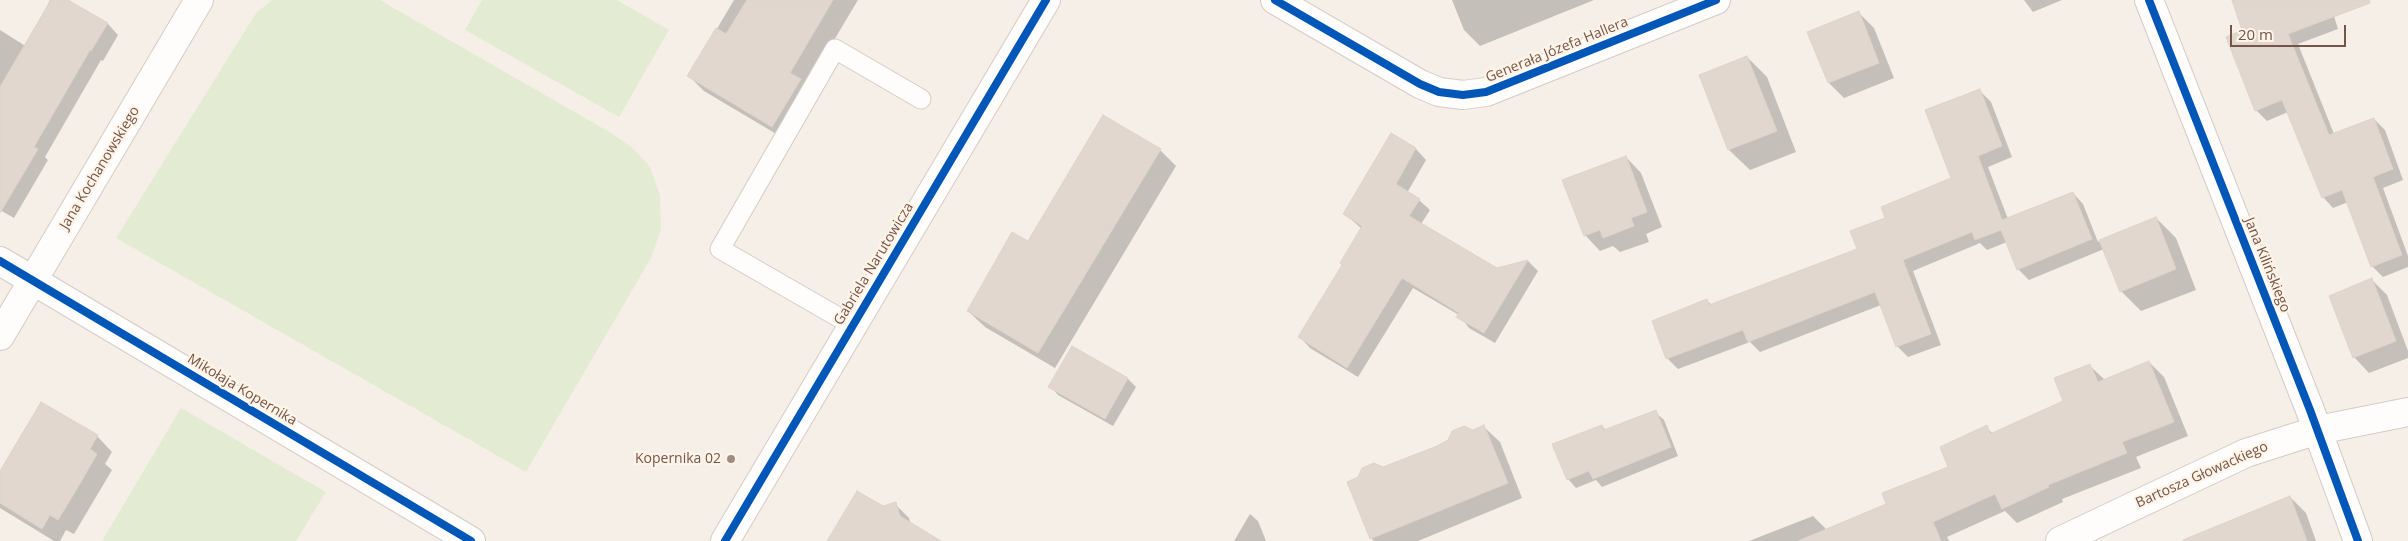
<!DOCTYPE html>
<html>
<head>
<meta charset="utf-8">
<style>
  body { margin:0 }
  #map { position:relative; width:2408px; height:541px; overflow:hidden; background:#f6efe8; font-family:"Open Sans",sans-serif }
  canvas { display:block }
  .scale { position:absolute; left:2230px; top:25px; width:116px; height:22px; box-sizing:border-box; border:2px solid #735549; border-top:0; padding-left:6px; font-size:15px; line-height:18px; white-space:nowrap; color:#735549; -webkit-text-stroke:4px #fff4e7; paint-order:stroke }
</style>
</head>
<body>
<div id="map">
<canvas width="2408" height="541"></canvas>
<div class="scale">20 m</div>
</div>
<script>
const g = document.querySelector('canvas').getContext('2d');
g.lineJoin = 'round';
function fill(path, color) {
  g.fillStyle = color;
  g.fill(path, 'evenodd');
}
function poly(rows) {
  const path = new Path2D();
  for (const r of rows) {
    path.moveTo(r[0], r[1]);
    for (let i = 2; i < r.length; i += 2) path.lineTo(r[i], r[i + 1]);
  }
  return path;
}
function strokePath(path, color, width, dash) {
  g.strokeStyle = color;
  g.lineWidth = width;
  g.lineCap = dash ? 'butt' : 'round';
  g.setLineDash(dash || []);
  g.stroke(path);
}
function label(font, color, halo, rows, align = 'center') {
  g.font = font + ' "Open Sans",sans-serif';
  g.lineWidth = 4.5;
  g.setLineDash([]);
  g.textBaseline = 'middle';
  g.strokeStyle = halo;
  g.fillStyle = color;
  for (const [text, x, y, turn = 0] of rows) {
    g.save();
    g.translate(x, y);
    g.rotate((+turn || 0) * Math.PI / 180);
    g.textAlign = isNaN(turn) ? turn : align;
    if (halo) g.strokeText(text, 0, 0);
    g.fillText(text, 0, 0);
    g.restore();
  }
}
fill(poly([
  [272,0,380,0,611,133,634,149,650,167,660,195,661,230,651,258,526,472,116,238,248,26,257,12],
  [482,0,617,0,669,30,619,117,465,30],
  [181,408,326,492,296,541,102,541]
]), '#e3ecd3');
fill(poly([
  [50,0,65,0,108,24,118,35,103,61,101,60,45,157,48,160,14,218,0,210,0,30,27,47],
  [734,0,858,0,806,87,788,141,704,91,689,76],
  [1452,0,1594,0,1480,46,1464,30],
  [2024,0,2062,0,2033,12],
  [2236,0,2329,0,2338,29,2298,44,2334,134,2374,119,2385,130,2403,180,2383,188,2408,256,2408,267,2383,277,2372,266,2348,202,2333,208,2323,197,2288,112,2267,121,2256,110,2243,31],
  [1858,12,1874,28,1894,78,1844,98,1829,83,1809,32],
  [1747,57,1767,77,1796,152,1750,170,1729,150,1700,75],
  [1980,91,1991,102,2012,157,1988,167,2008,219,2073,193,2083,204,2098,242,2156,218,2176,238,2196,290,2141,311,2121,291,2104,249,2029,280,2018,269,2007,242,1987,250,1980,243,1913,271,1941,345,1908,357,1897,346,1881,305,1760,352,1750,342,1678,369,1667,358,1707,301,1712,305,1859,250,1887,219,1953,178],
  [1391,135,1416,149,1426,160,1407,193,1419,200,1430,210,1421,224,1496,270,1528,261,1538,271,1495,343,1469,328,1459,315,1413,288,1358,377,1310,348,1300,337,1344,265,1362,229,1344,213],
  [1160,150,1176,166,1055,368,985,327,968,311,1028,243],
  [1626,157,1641,173,1662,227,1646,234,1649,242,1620,252,1613,246,1600,251,1585,235],
  [2371,279,2387,295,2408,351,2408,358,2369,373,2354,357],
  [1072,348,1128,379,1136,387,1113,426,1058,395,1050,386],
  [2149,362,2164,377,2188,436,2136,457,2141,468,2062,499,2063,502,2017,523,2005,511,1947,537,1949,541,1749,541,1813,516,1826,529,1888,505,1950,468,1986,427,1993,434,2065,402,2090,366,2105,380],
  [1655,412,1664,420,1678,456,1602,487,1596,480,1576,488,1568,479,1602,426,1606,430],
  [1484,427,1500,442,1522,498,1418,541,1374,541,1371,538,1383,468],
  [97,436,112,452,105,464,112,470,74,534,66,530,60,541,54,541,0,508,0,472],
  [2290,497,2306,513,2316,541,2198,541],
  [895,504,909,518,911,525,933,541,829,541,883,508],
  [1250,514,1258,521,1266,541,1234,541]
]), '#0003');
const building = poly([
  [51,0,68,0,108,23,91,51,90,50,34,147,38,149,0,213,0,87,51,0],
  [747,0,833,0,790,73,801,79,772,127,687,76,716,28,726,34,747,0],
  [2232,0,2369,0,2370,3,2288,34,2329,135,2374,118,2393,169,2373,177,2402,255,2371,267,2342,190,2322,198,2282,100,2255,111,2226,37,2242,30,2232,0],
  [1859,11,1879,63,1828,83,1807,32,1859,11],
  [1747,56,1777,131,1728,150,1699,75,1747,56],
  [1980,89,2002,146,1978,156,2002,220,2073,192,2092,239,2017,270,2001,230,1975,240,1972,232,1903,260,1931,334,1896,347,1875,292,1748,342,1743,330,1666,359,1652,321,1707,299,1709,305,1857,249,1850,231,1885,218,1881,207,1951,178,1925,110,1980,89],
  [1103,115,1161,149,1038,353,967,311,1012,232,1028,241,1103,115],
  [1391,133,1416,148,1396,184,1420,199,1409,216,1497,268,1528,260,1484,333,1456,317,1459,313,1402,278,1347,368,1298,337,1342,265,1340,263,1362,226,1343,214,1391,133],
  [1626,156,1647,212,1631,218,1634,226,1603,238,1600,230,1584,236,1562,180,1626,156],
  [2156,217,2176,269,2120,292,2099,240,2156,217],
  [2372,278,2396,341,2353,358,2329,296,2372,278],
  [1072,346,1128,378,1105,419,1048,387,1072,346],
  [2149,361,2174,422,2122,442,2127,453,2048,485,2049,487,2002,509,1995,494,1933,522,1941,541,1798,541,1886,504,1882,493,1948,467,1940,447,1987,425,1990,434,2063,401,2054,378,2090,364,2098,382,2149,361],
  [41,402,98,435,90,449,97,454,78,487,58,520,50,515,42,529,0,503,0,471,41,402],
  [1656,410,1671,447,1593,479,1589,471,1567,480,1552,444,1602,425,1604,430,1656,410],
  [1484,425,1508,483,1370,539,1347,482,1358,477,1362,468,1374,463,1383,467,1437,446,1448,440,1452,431,1464,426,1473,430,1484,425],
  [857,491,883,506,896,502,900,516,941,541,827,541,857,491],
  [2290,496,2307,541,2183,541,2183,540,2290,496]
]);
fill(building, '#e2d7cf');
strokePath(building, '#ded2ca', 1);
const service = poly([
  [852,325,720,249,835,49,921,99]
]);
const minor = poly([
  [1275,0,1420,84,1439,92,1463,95,1486,92,1716,0],
  [2149,0,2310,410,2358,541],
  [0,261,471,541],
  [0,336,199,0],
  [725,541,1046,0],
  [2060,541,2246,453,2318,430,2408,412]
]);
strokePath(service, '#d4cbc5', 21);
strokePath(minor, '#d4cbc5', 30);
strokePath(service, '#fefdfc', 19);
strokePath(minor, '#fefdfc', 28);
strokePath(poly([
  [1275,0,1420,84,1439,92,1463,95,1486,92,1716,0],
  [2149,0,2310,410,2358,541],
  [0,261,471,541],
  [725,541,1046,0]
]), '#0057b8', 8);
for (const [x, y, r, color] of [
  [731,459,5,"#a18b81"]
]) {
  const dot = new Path2D();
  dot.arc(x, y, r, 0, 2 * Math.PI);
  g.fillStyle = color;
  g.fill(dot);
  strokePath(dot, '#fff4e7', 2);
}
label('14px', '#735549', '#fff4e7', [
  ["Generała Józefa Hallera",1557,50,-22],
  ["Jana Kochanowskiego",100,168,-59],
  ["Gabriela Narutowicza",874,264,-59],
  ["Jana Kilińskiego",2267,265,68],
  ["Mikołaja Kopernika",242,390,31],
  ["Bartosza Głowackiego",2202,475,-24]
]);
label('14px', '#735549', '#fff4e7', [
  ["Kopernika 02",721,459]
], 'right');
</script>
</body>
</html>
